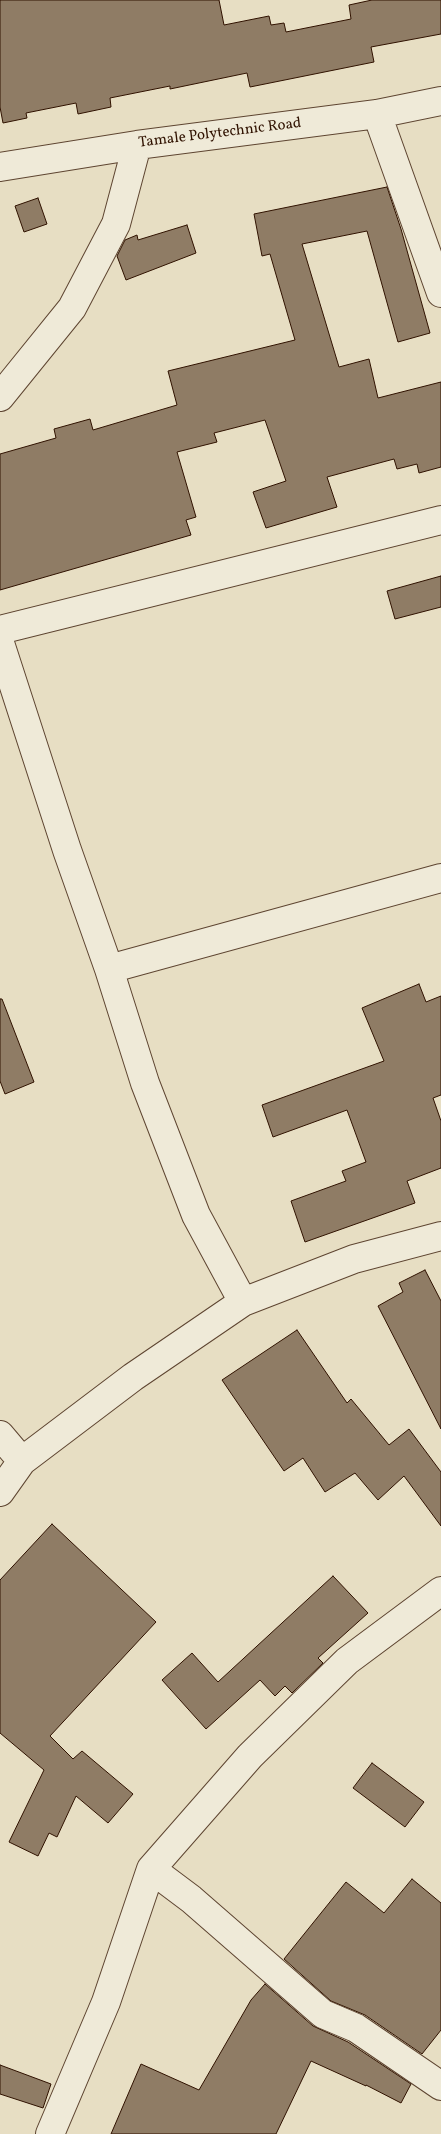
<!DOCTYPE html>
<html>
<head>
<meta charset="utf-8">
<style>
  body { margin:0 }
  canvas { display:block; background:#e7dec3 }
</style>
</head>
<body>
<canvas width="441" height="2134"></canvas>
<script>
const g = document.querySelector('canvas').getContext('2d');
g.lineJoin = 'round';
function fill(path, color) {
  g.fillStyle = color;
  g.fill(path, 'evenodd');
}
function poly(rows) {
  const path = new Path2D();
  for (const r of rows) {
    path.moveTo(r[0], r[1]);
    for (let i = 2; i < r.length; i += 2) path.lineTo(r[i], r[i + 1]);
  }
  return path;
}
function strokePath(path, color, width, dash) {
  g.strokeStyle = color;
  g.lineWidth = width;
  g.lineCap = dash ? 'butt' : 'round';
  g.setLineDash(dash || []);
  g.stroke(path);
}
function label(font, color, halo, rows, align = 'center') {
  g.font = font + ' Vollkorn,serif';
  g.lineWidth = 4.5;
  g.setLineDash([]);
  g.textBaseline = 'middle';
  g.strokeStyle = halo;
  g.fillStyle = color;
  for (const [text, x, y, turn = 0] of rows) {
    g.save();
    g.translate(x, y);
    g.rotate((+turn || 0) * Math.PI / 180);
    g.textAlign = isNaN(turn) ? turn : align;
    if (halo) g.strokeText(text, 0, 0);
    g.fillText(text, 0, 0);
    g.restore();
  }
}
const building = poly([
  [0,0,219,0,224,25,269,16,271,25,284,23,286,32,351,19,349,5,372,0,441,0,441,34,371,47,374,62,250,87,247,73,170,89,170,86,110,98,111,107,78,114,76,103,26,113,27,118,3,123,0,107,0,0],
  [387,187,401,229,430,333,398,342,367,231,302,244,339,367,369,359,378,398,441,382,441,467,419,473,417,464,397,469,394,459,327,477,337,507,266,528,253,492,286,481,265,420,214,433,217,442,177,452,196,517,186,520,191,535,0,590,0,454,56,438,54,429,90,419,93,430,177,405,168,371,295,340,270,254,262,256,254,214,387,187],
  [38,198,47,224,24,232,15,206,38,198],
  [187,225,196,253,126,280,117,256,125,240,137,235,138,240,187,225],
  [441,576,441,607,395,619,387,591,441,576],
  [419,984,426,1002,441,996,441,1095,433,1098,441,1121,441,1168,407,1181,415,1203,305,1242,291,1201,346,1181,342,1171,366,1162,347,1110,273,1137,262,1105,384,1061,362,1008,419,984],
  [0,999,2,999,34,1082,5,1094,0,1081,0,999],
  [425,1270,441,1301,441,1429,378,1306,403,1292,399,1283,425,1270],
  [297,1330,347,1403,351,1399,389,1445,409,1429,441,1472,441,1526,404,1476,378,1500,355,1473,325,1492,303,1458,284,1471,222,1380,297,1330],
  [52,1524,156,1622,50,1736,73,1759,82,1751,133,1794,108,1823,76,1796,57,1837,49,1833,38,1856,9,1842,44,1770,0,1733,0,1580,52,1524],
  [333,1576,368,1613,318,1658,323,1663,292,1693,285,1686,275,1696,260,1680,206,1729,162,1680,192,1653,218,1682,333,1576],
  [372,1763,424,1802,405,1827,353,1788,372,1763],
  [412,1879,441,1903,441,2030,422,2054,365,2015,331,2001,284,1959,346,1882,384,1913,412,1879],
  [265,1984,313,2026,348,2042,411,2084,401,2103,366,2085,366,2086,311,2061,276,2134,111,2134,141,2064,199,2090,251,2000,265,1984],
  [0,2065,51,2084,43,2108,0,2094,0,2065]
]);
fill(building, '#8f7c65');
strokePath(building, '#301200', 1);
const minor = poly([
  [377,114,441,293],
  [0,167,137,145,377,114,441,101],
  [0,397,72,308,116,224,137,145],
  [0,630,441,520],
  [0,643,67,850,109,969,145,1083,196,1215,243,1302],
  [109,969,441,878],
  [0,1435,22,1461],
  [0,1492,22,1461,133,1377,243,1302,354,1259,441,1236],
  [151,1869,191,1899,323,2014,356,2028,441,2086],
  [50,2134,106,2002,151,1869,250,1756,347,1661,441,1591]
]);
strokePath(minor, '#5e4531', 30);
strokePath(minor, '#efead8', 28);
label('15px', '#301200', '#efead8', [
  ["Tamale Polytechnic Road",220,134,-7]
]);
</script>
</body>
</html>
